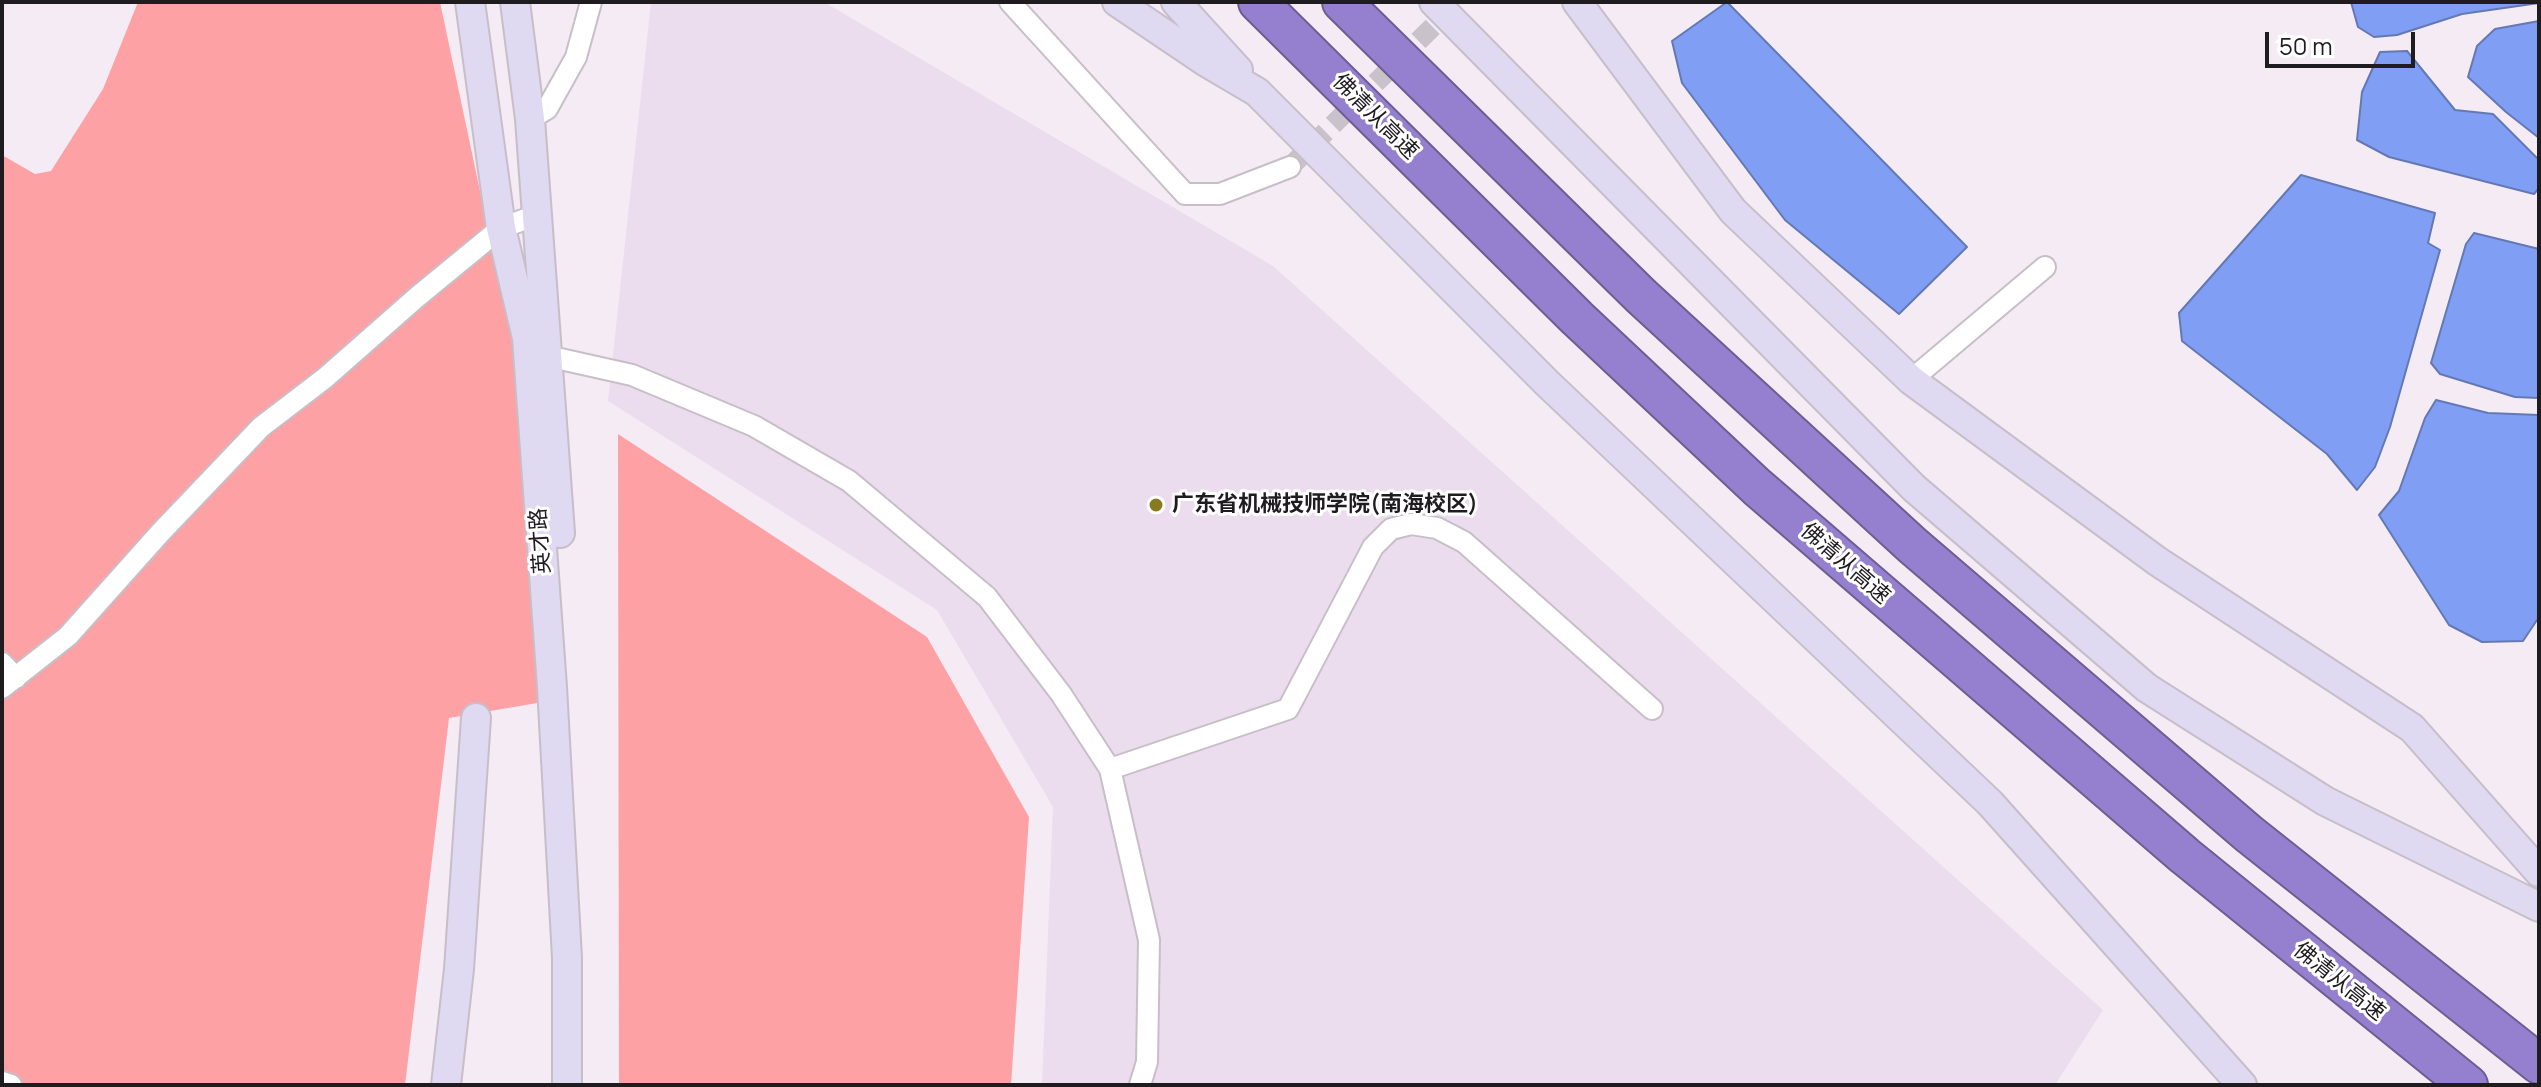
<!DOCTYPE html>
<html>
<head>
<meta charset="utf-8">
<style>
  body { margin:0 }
  #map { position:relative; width:2541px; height:1087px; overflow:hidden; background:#f4ebf5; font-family:Manrope,sans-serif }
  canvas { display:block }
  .frame { position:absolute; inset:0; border:4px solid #1f1c20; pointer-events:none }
  .scale { position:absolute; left:2265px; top:32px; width:150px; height:36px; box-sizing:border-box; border:4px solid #1f1c20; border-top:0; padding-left:10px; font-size:24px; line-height:28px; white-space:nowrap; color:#1f1c20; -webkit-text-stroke:6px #fff; paint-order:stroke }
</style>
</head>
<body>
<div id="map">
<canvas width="2541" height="1087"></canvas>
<div class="frame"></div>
<div class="scale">50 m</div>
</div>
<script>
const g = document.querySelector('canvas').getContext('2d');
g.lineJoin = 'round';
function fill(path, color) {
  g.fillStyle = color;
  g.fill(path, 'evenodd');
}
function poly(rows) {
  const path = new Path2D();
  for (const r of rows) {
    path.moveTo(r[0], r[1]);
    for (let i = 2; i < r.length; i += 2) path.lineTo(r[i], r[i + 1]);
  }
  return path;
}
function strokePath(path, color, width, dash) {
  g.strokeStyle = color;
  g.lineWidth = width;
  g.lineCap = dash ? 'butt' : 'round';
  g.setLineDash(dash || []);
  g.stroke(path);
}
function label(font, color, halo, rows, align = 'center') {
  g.font = font + ' Manrope,"Noto Sans SC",sans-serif';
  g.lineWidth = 6;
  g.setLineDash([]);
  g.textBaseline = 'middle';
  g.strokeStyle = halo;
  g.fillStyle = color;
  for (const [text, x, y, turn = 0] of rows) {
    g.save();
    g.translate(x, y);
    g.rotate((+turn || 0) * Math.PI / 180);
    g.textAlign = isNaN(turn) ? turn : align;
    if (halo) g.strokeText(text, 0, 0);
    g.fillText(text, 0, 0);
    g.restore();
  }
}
fill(poly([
  [651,2,824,2,1273,266,2103,1010,2055,1085,1042,1085,1053,807,937,610,608,401]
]), '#ebdded');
fill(poly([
  [138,2,440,2,492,248,518,358,543,702,449,718,405,1085,2,1085,2,155,35,174,51,171,103,89],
  [618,434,927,637,1029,817,1011,1085,619,1085]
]), '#fda1a4');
const water = poly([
  [1727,2,1967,247,1899,314,1785,220,1682,83,1672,41,1727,2],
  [2351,2,2539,2,2539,3,2462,14,2397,35,2374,37,2358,27,2351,2],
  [2539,21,2539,138,2506,112,2468,77,2477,46,2495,29,2539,21],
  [2407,51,2455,110,2493,114,2539,160,2539,188,2534,194,2389,157,2357,140,2362,92,2380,52,2407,51],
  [2301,175,2435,213,2428,243,2440,250,2390,427,2375,467,2357,490,2327,454,2182,341,2179,313,2301,175],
  [2474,233,2539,249,2539,398,2515,397,2440,374,2431,363,2466,244,2474,233],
  [2436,400,2488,413,2539,415,2539,617,2523,641,2482,642,2449,625,2379,515,2399,491,2425,418,2436,400]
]);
fill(water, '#809ff4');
strokePath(water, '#6378b4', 2);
strokePath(poly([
  [1290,167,1453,7]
]), '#c9c2ca', 20, [20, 10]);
const street = poly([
  [1010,2,1185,194,1220,194,1290,167],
  [530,119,547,109,576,57,591,2],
  [547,356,632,375,754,426,849,481,987,597,1061,694,1110,769,1149,940,1147,1062,1140,1085],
  [1911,380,2045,267],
  [2,663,16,678],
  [2,688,68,636,160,533,261,427,325,378,417,297,501,228,537,215],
  [1110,769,1288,709,1373,547,1391,529,1411,524,1437,528,1464,542,1652,709],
  [2,1082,11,1085]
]);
const secondary = poly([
  [470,2,501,228,527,338,552,687,567,958,567,1085],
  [515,2,530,119,560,533],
  [1117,2,1206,62,1257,92,1547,383,1990,803,2242,1085],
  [1176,2,1238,70],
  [1434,2,1914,488,2147,688,2325,801,2539,907],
  [1577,2,1733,211,1911,380,2157,561,2412,728,2539,872],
  [446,1085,459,969,476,718]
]);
const highway = poly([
  [1258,2,1577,318,1757,487,2185,856,2468,1085],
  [1342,2,1641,296,1912,545,2249,834,2539,1064]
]);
strokePath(street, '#c7bec8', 24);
strokePath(secondary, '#c7bec8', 32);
strokePath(highway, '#6c5d92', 42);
strokePath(street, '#fff', 20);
strokePath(secondary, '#dfd9f1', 28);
strokePath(highway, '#9580cf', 38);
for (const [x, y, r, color] of [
  [1156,505,8,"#887a20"]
]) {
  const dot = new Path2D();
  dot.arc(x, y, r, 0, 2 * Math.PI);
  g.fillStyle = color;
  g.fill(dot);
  strokePath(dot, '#fff', 3);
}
label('22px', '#1f1c20', '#fff', [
  ["佛清从高速",1375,117,45],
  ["英才路",541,541,-94],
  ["佛清从高速",1845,564,41],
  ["佛清从高速",2339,982,39]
]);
label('bold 22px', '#1f1c20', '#fff', [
  ["广东省机械技师学院(南海校区)",1172,505]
], 'left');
</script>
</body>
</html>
